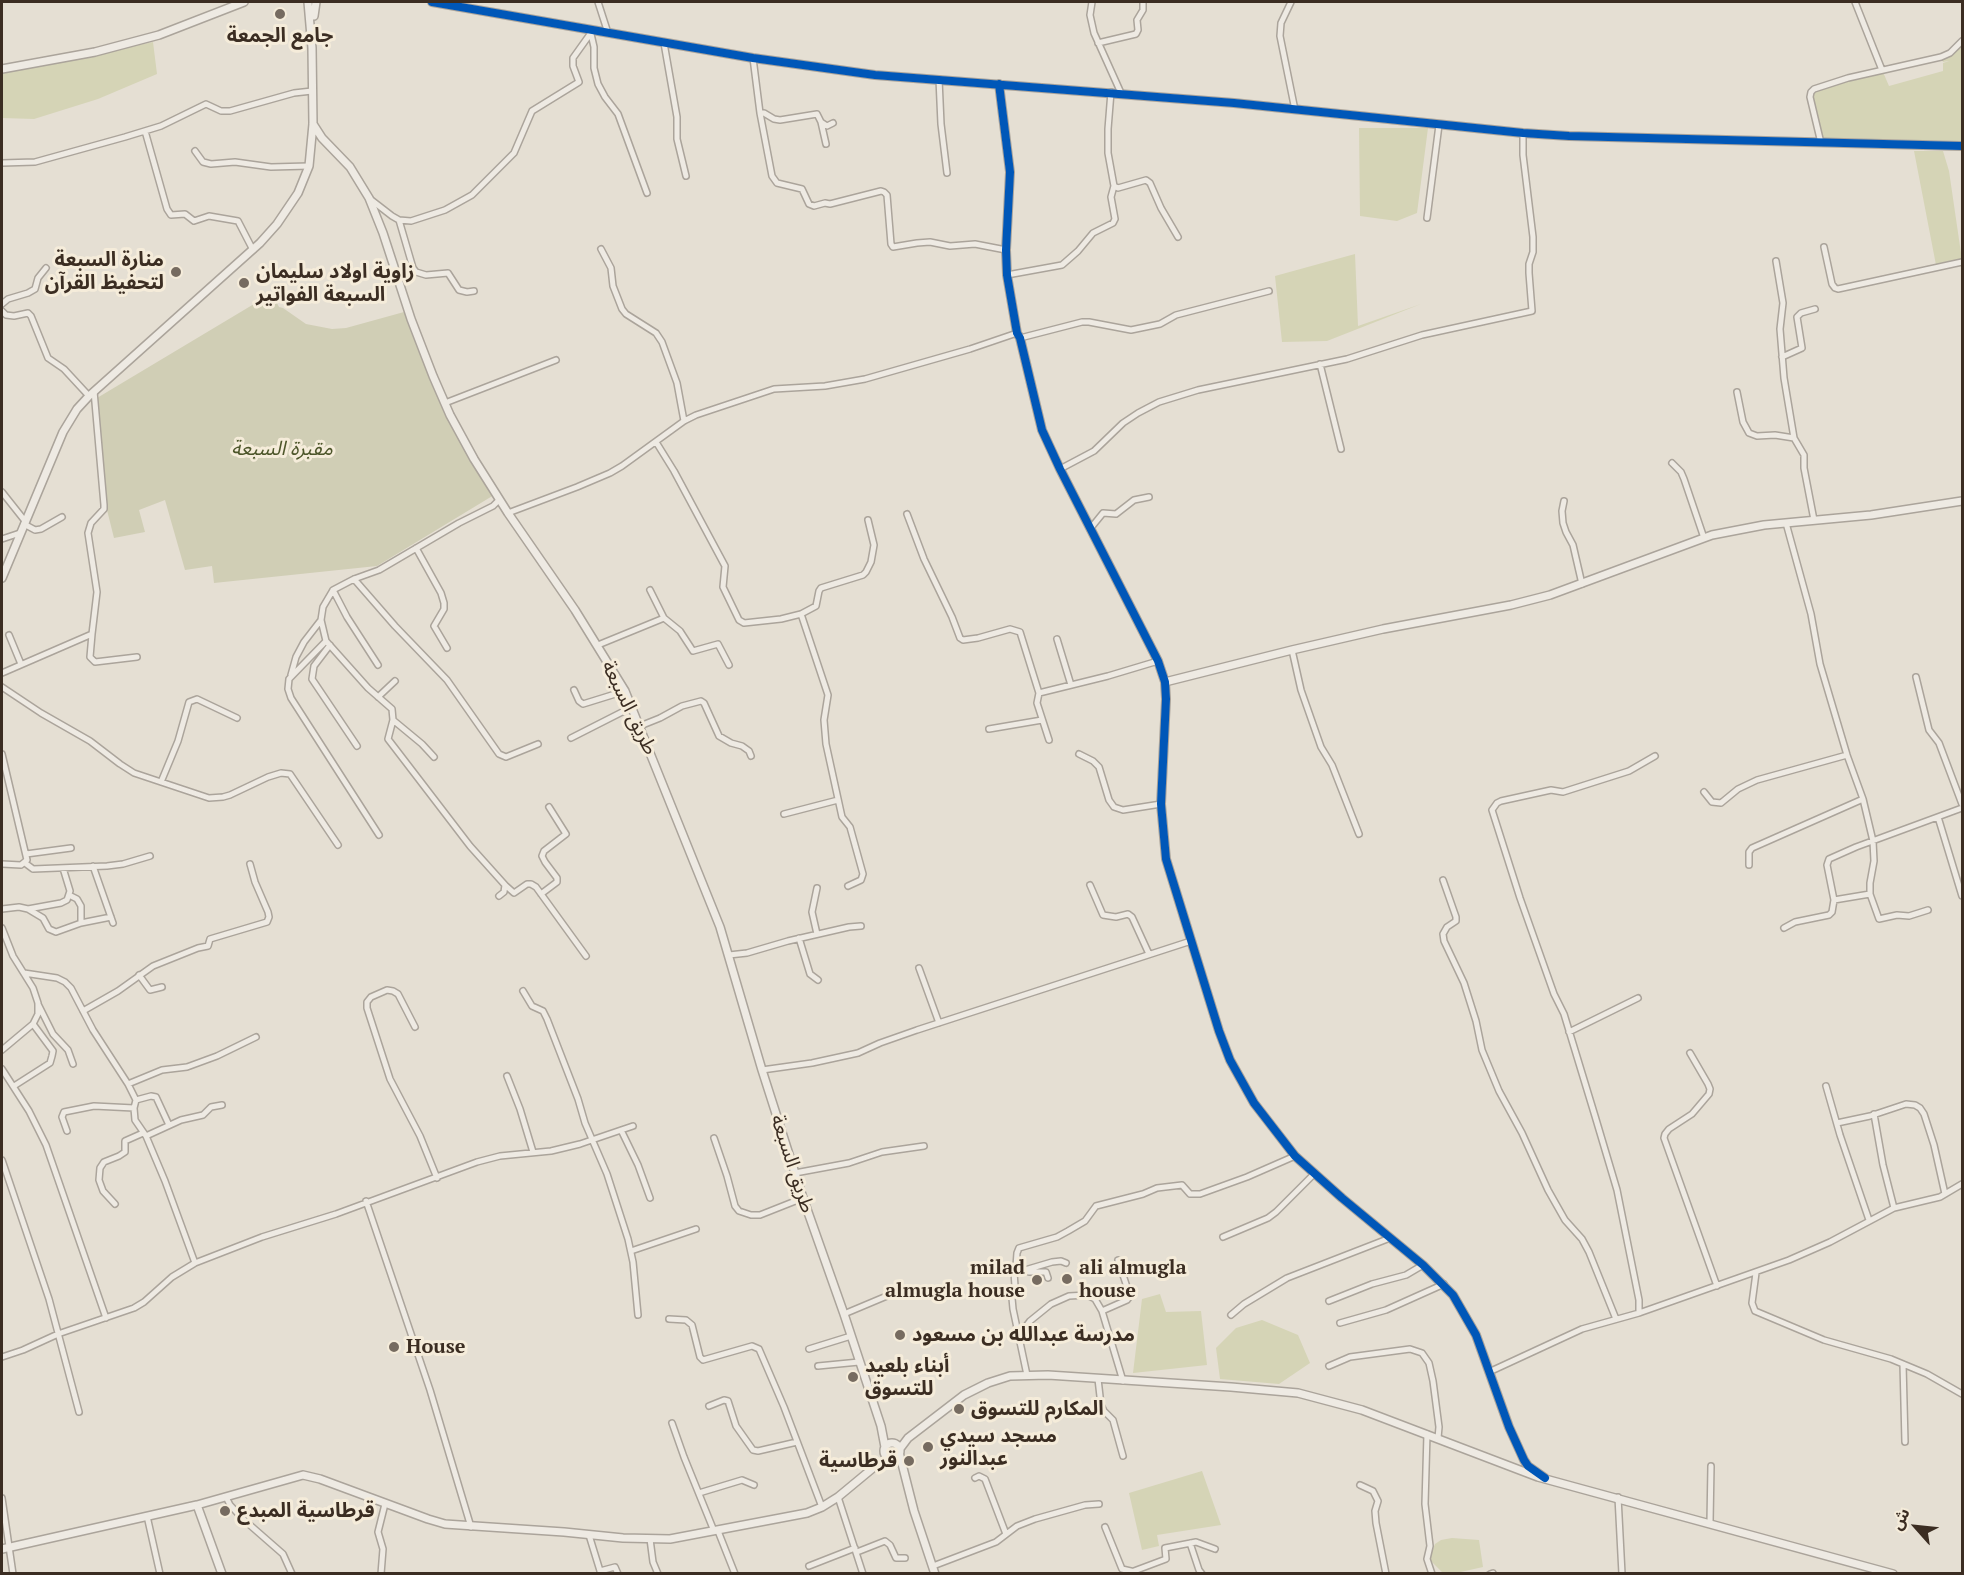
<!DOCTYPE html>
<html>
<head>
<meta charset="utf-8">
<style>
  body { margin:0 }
  #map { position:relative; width:1964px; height:1575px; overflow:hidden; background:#e5dfd3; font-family:"PT Serif","Noto Sans Arabic",serif }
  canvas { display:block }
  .frame { position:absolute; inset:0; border:3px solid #3b2d22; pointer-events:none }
  .north { position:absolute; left:1886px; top:1497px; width:60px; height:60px; -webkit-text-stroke:4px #f5ecda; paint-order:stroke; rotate:297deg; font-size:16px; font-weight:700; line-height:24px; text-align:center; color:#3b2d22 }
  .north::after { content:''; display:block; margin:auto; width:21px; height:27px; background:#3b2d22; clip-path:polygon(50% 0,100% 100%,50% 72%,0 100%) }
</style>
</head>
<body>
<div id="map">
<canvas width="1964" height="1575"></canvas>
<div class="frame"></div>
<div class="north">ش</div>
</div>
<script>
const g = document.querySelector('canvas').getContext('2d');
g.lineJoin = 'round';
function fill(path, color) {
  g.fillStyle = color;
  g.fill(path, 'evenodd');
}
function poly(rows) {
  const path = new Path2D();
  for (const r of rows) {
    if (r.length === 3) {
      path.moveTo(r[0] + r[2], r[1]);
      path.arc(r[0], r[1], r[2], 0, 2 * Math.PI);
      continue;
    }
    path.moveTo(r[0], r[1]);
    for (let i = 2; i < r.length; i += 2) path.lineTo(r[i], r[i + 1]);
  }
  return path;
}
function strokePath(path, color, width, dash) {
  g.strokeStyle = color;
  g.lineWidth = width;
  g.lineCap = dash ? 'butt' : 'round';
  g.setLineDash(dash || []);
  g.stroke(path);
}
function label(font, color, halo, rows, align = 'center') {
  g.font = font + ' "PT Serif","Noto Sans Arabic",serif';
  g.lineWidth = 6;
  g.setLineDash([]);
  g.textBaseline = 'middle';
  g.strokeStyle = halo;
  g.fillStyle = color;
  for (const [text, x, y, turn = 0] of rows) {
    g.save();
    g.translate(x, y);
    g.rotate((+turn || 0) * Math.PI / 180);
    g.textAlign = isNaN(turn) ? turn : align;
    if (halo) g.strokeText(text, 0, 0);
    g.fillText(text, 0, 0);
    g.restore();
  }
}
fill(poly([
  [153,42,157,74,98,99,34,119,2,118,2,74],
  [1962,44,1962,141,1822,138,1812,96,1813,93,1855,78,1883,72,1889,86,1943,71,1943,63,1949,61,1943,62,1942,60,1950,55],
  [1359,128,1428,128,1417,213,1397,221,1360,216],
  [1914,151,1943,151,1949,171,1962,260,1936,265],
  [1355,254,1358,326,1421,304,1327,341,1282,342,1275,276],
  [1160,1294,1166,1312,1201,1311,1207,1365,1133,1373,1142,1299],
  [1262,1320,1298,1335,1310,1363,1279,1384,1220,1379,1216,1348,1236,1328],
  [1202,1471,1221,1525,1157,1535,1159,1546,1142,1550,1129,1493],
  [1452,1538,1479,1540,1483,1567,1456,1573,1443,1573,1429,1559,1435,1544,1441,1540]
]), '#d5d4b6');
fill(poly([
  [274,297,279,307,283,308,306,324,332,329,346,328,404,312,428,366,494,495,377,566,214,583,212,566,185,570,165,500,139,510,145,532,114,538,106,506,97,398,254,304,257,306]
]), '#d0ceb5');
const minor = poly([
  [598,2,608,33],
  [1092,2,1090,15,1094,33,1121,93],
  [1291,2,1281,23,1280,36,1295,110],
  [1855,2,1882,70],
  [591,34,594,47,594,68,598,84,605,97,618,114,647,193],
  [664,43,677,117,677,139,686,176],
  [1098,43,1136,34,1138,30,1137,20,1143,10,1143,2],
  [753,58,760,113,772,176,777,183,802,189,809,204,814,206,825,203,830,204,881,191,884,192,887,195,891,244,893,247,917,243,930,242,950,246,975,244,1006,250],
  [939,79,941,124,947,173],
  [1111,92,1108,129,1108,153,1114,186,1118,188,1146,180,1150,183,1161,208,1178,237],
  [760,113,764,113,774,119,780,120,817,114,821,122,827,126,833,123],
  [821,122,826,144],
  [145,131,167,209,171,215,185,214,194,221,209,216,238,221,253,250],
  [1821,143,1810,97,1811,92,1814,89,1848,78,1941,57,1950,53,1962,41],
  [195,151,203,162,211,164,235,162,271,167,309,166],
  [2,163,35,162,125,137,161,126,206,104,221,111,230,111,294,93,312,91],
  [370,199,392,216,399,220,411,221,445,210,472,195,514,153,532,111,579,82,573,66,573,58,593,30],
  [1427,218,1439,125],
  [399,220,413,268,416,272,426,275,448,273,459,290,467,292,474,291],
  [1824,247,1832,284,1835,288,1838,289,1962,262],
  [601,249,611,268,613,286,622,309,626,314,656,333,662,342,677,383,684,421],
  [1776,261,1783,303,1780,329,1784,378,1794,438,1804,455,1804,468,1814,520],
  [1007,275,1062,265,1078,251,1093,233,1113,223,1115,219,1111,197,1114,186],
  [2,304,8,299,28,293,35,289,38,278,46,268],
  [2,311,6,315,14,316,28,313,31,316,48,358,64,369,89,396],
  [1020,338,1082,322,1089,322,1131,330,1160,324,1176,315,1269,291],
  [1782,357,1802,348,1797,317,1801,313,1815,309],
  [1320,364,1341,449],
  [1737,392,1743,422,1749,433,1757,436,1775,435,1794,438],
  [445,403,556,360],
  [656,442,674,471,725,566,723,587,739,620,744,623,781,619,801,614,816,606,819,591,821,588,863,575,866,572,871,562,874,545,868,520],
  [1672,463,1681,472,1684,479,1704,538],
  [1060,469,1094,451,1123,423,1138,413,1159,402,1198,390,1347,359,1422,335,1532,311,1529,273,1529,264,1533,252,1533,237,1523,155,1523,133],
  [2,492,25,521],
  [1564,501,1562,511,1563,523,1566,532,1573,545,1582,584],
  [508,513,577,487,610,473,622,466,684,421,696,415,774,389,825,386,865,379,970,349,1017,333],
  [907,514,924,559,952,617,960,638,963,640,978,638,1010,629,1020,632,1039,693,1037,703,1049,740],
  [1786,523,1811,614,1820,664,1847,755,1863,799,1873,841,1874,861,1870,883,1870,894,1834,900],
  [24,524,35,530,41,529,62,517],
  [1090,529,1103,513,1116,514,1134,500,1149,497],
  [2,539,20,533],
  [416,548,441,593,444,603,444,609,434,626,447,648],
  [354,579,395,626,447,680,499,754,506,757,538,744],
  [333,590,347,617,378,665],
  [801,614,828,695,824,720,826,744,842,817,850,827,863,874,861,880,848,886],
  [664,618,680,631,693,651,718,644,729,665],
  [92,634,90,657,95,662,137,657],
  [9,635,21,664],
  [1057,639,1071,685],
  [326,641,289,679,288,689,291,698,379,835],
  [330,645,314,666,312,679,357,746],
  [598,645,664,618,650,590],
  [1292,650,1301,690,1321,747,1332,765,1359,834],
  [2,673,92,634,97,592,88,533,91,523,104,509,104,505,94,391],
  [291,675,296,657,304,642,321,620],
  [1916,677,1929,730,1939,743,1962,804],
  [2,687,41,713,90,741,120,764,134,773,209,798,223,797,230,795,268,777,281,773,290,774,338,845],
  [574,690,579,701,583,704,625,691],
  [1039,693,1108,676,1158,661],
  [378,697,395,681],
  [393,720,422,744,434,757],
  [640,726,660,718,682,706,701,701,704,703,719,736,731,743,742,746,749,751,751,756],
  [989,729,1042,720],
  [571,738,632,707],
  [2,754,27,860,21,865,2,864],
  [1079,754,1093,761,1099,767,1109,800,1114,807,1123,810,1161,804],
  [161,782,178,741,189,702,197,699,237,718],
  [1704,792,1712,802,1721,803,1738,789,1757,780,1847,755],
  [784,814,838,800],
  [1938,817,1962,896],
  [26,854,71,848],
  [25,863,33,869,107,866,123,864,150,856],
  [1749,865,1749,852,1752,848,1863,799],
  [93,866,113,923],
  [1443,880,1456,917,1456,921,1447,927,1443,934,1444,941,1464,983,1476,1021,1482,1050,1499,1091,1522,1133,1548,1190,1565,1220,1582,1239,1589,1252,1616,1319],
  [505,885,514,893,527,884,531,884,536,887,586,956],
  [1090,885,1103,915,1116,917,1128,914,1132,917,1149,954],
  [817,888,812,912,817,934],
  [541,894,557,882,557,878,545,862,542,856,544,851,566,834,549,807],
  [1870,894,1879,919,1897,915,1909,916,1928,910],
  [69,895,77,899,81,906,81,923],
  [499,896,504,892,505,885,470,846,388,739,393,720,392,709,368,688,326,641,321,620,323,607,333,590,354,579,379,570,459,523,493,506,499,500],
  [2,909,19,907,28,909,43,918,49,929,56,932,81,923,111,917],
  [28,909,61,903,67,900,70,891,63,868],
  [2,928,13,956,33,988,38,1003,38,1014,33,1024,2,1050],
  [1784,928,1795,922,1829,915,1832,912,1834,900,1827,865,1829,859,1856,847,1962,808],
  [799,938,810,974,818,980],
  [729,955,747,953,788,941,849,927,861,926],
  [919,968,939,1023],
  [24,973,57,978,65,982,71,988,93,1030,128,1084,136,1100,134,1108,135,1120,146,1136,165,1181,195,1263],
  [139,975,150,990,162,987],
  [523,991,532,1006,543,1011,547,1019,578,1099,585,1123,607,1174,628,1239,633,1262,638,1315],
  [38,1004,53,1034,68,1050,73,1064],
  [83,1011,118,991,153,966,198,948,208,946,210,939,267,922,269,917,268,912,255,882,250,864],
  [415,1027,398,994,393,991,387,990,371,997,367,1002,367,1008,390,1079,420,1136,437,1178],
  [1569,1032,1638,998],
  [1690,1053,1708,1084,1710,1089,1709,1094,1692,1114,1669,1129,1665,1134,1664,1138,1717,1286],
  [2,1069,29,1111,46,1145,106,1318],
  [762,1070,812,1063,858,1053,880,1043,917,1030,1191,941],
  [507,1076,520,1109,533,1152],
  [128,1084,162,1070,187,1067,217,1056,256,1037],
  [14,1086,50,1063,52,1056,53,1051,33,1024],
  [1826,1086,1840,1135,1869,1220],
  [136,1100,151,1096,156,1097,169,1125],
  [1874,1114,1883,1165,1894,1208],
  [1837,1123,1870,1116,1906,1104,1915,1105,1920,1108,1924,1114,1934,1145,1945,1194],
  [621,1130,638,1165,650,1198],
  [67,1131,62,1117,64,1112,94,1106,134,1108],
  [146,1136,181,1120,203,1115,211,1107,222,1105],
  [714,1138,727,1176,735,1206,739,1211,751,1215,760,1215,803,1198],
  [2,1160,49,1299,79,1412],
  [795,1173,849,1163,882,1152,924,1146],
  [366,1201,430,1390,471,1527],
  [115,1204,103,1191,99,1180,100,1168,104,1162,119,1156,125,1152,125,1141,143,1133],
  [1223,1237,1268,1218,1276,1212,1314,1174],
  [631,1251,696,1229],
  [1016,1266,1017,1253,1019,1248,1057,1237,1068,1231,1085,1221,1096,1206,1143,1194,1157,1188,1182,1185,1190,1194,1200,1194,1247,1177,1295,1156],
  [1025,1270,1029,1272,1046,1272,1048,1278],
  [1756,1273,1752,1303,1755,1311,1824,1340,1891,1359,1927,1374,1962,1394],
  [1329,1301,1372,1284,1406,1275,1423,1265],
  [1102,1311,1127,1300,1130,1296,1118,1260],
  [1639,1313,1639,1300,1617,1190,1595,1116,1564,1014,1554,994,1520,898,1492,810,1497,803,1501,801,1551,790,1563,792,1629,771,1655,756],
  [844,1314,894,1293],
  [1231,1315,1244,1304,1287,1278,1390,1238],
  [669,1319,686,1320,692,1325,700,1357,703,1360,752,1346,759,1349,784,1407,822,1507],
  [1340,1323,1386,1310,1444,1284],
  [1018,1337,1030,1321,1051,1304,1069,1296,1087,1295,1095,1299,1102,1311,1123,1381],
  [809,1349,851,1336],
  [2,1357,23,1350,58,1334,134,1308,144,1302,172,1277,195,1263,262,1237,336,1214,477,1162,500,1156,551,1151,580,1144,633,1126],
  [1903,1364,1905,1442],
  [818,1366,859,1362],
  [1329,1366,1350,1357,1410,1349,1422,1353,1429,1363,1433,1381,1439,1427,1438,1438],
  [1489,1372,1582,1329,1639,1313,1789,1260,1830,1242,1894,1208,1940,1197,1962,1184],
  [1027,1375,1013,1309,1012,1298,1015,1286,1014,1272,1016,1266,1025,1270,1052,1262,1061,1261,1066,1263],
  [1098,1379,1101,1405,1104,1411,1113,1420,1123,1456],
  [709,1406,724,1400,728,1401,736,1426,753,1450,758,1451,797,1442],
  [672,1423,684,1457,714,1531],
  [1427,1434,1425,1504,1430,1546,1427,1559,1432,1574],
  [975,1478,979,1476,985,1479,1006,1534],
  [1360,1485,1373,1491,1378,1501,1375,1511,1376,1523,1386,1574],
  [699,1493,742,1480,754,1485],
  [226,1497,230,1505,243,1519,283,1554,292,1574],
  [838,1497,863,1574],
  [1618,1497,1622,1574],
  [2,1498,13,1574],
  [147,1516,160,1574],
  [1710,1522,1711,1466],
  [1105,1527,1122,1569,1135,1572],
  [718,1531,735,1574],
  [589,1535,601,1574],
  [650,1539,653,1562,658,1574],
  [1190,1543,1199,1570,1202,1574],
  [857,1552,885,1541,890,1545,896,1558,905,1558],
  [809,1566,855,1548],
  [933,1566,996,1542,1017,1526,1035,1519,1085,1505,1099,1504],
  [600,1571,615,1567,618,1574],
  [1134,1571,1166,1559,1165,1548,1196,1542,1215,1549],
  [381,1574,383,1549,378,1532,385,1504],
  [1490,1574,1493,1573]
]);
const tertiary = poly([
  [432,2,753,58,875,75,1234,103,1523,133,1569,136,1962,146],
  [314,16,316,2],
  [2,69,95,52,159,35,244,2],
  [999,84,1010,172,1006,250,1007,275,1017,333,1020,338,1042,430,1060,469,1158,661,1165,682,1166,699,1161,804,1166,859,1219,1031,1230,1060,1254,1103,1295,1156,1342,1198,1423,1265,1453,1295,1476,1335,1509,1427,1524,1460,1528,1466,1545,1478],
  [313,124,322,138,350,167,369,198,383,233,411,319,433,376,450,415,474,459,508,513,575,610,625,691,720,927,762,1070,803,1198,844,1314,881,1426,885,1447],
  [2,578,63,432,77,409,89,396,260,243,277,224,298,193,309,166,313,124,312,48,308,2],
  [1165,682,1292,650,1383,629,1511,605,1550,595,1712,535,1764,525,1871,515,1962,501],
  [892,1451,8],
  [899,1450,908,1438,964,1395,988,1383,1010,1376,1048,1375,1231,1387,1298,1393,1362,1410,1538,1477,1893,1574],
  [899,1452,914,1511,935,1574],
  [197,1505,222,1574],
  [2,1549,197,1505,303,1475,320,1479,428,1519,445,1524,564,1532,623,1538,670,1539,807,1513,822,1507,838,1497,873,1468,890,1459]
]);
strokePath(minor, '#aba49b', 8);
strokePath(tertiary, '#aba49b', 10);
strokePath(minor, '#eeeae3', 5);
strokePath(tertiary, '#eeeae3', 7);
strokePath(poly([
  [432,2,753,58,875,75,1234,103,1523,133,1569,136,1962,146],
  [999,84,1010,172,1006,250,1007,275,1017,333,1020,338,1042,430,1060,469,1158,661,1165,682,1166,699,1161,804,1166,859,1219,1031,1230,1060,1254,1103,1295,1156,1342,1198,1423,1265,1453,1295,1476,1335,1509,1427,1524,1460,1528,1466,1545,1478]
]), '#0057b8', 8);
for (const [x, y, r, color] of [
  [280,14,6,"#766b60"],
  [176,272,6,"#766b60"],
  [244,283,6,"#766b60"],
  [1067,1279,6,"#766b60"],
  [1037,1280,6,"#766b60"],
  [900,1335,6,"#766b60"],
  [394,1347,6,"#766b60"],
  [853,1377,6,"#766b60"],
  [959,1409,6,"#766b60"],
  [928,1447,6,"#766b60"],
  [909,1461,6,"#766b60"],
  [225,1511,6,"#766b60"]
]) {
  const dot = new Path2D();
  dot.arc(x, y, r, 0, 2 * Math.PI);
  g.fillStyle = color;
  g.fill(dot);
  strokePath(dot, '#f5ecda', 2);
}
label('bold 20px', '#3b2d22', '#f5ecda', [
  ["جامع الجمعة",280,36,"center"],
  ["منارة السبعة",164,260,"right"],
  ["لتحفيظ القرآن",164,283,"right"],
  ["زاوية اولاد سليمان",256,272],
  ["السبعة الفواتير",256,295],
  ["milad",1025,1268,"right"],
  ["almugla house",1025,1291,"right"],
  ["ali almugla",1079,1268],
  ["house",1079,1291],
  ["مدرسة عبدالله بن مسعود",912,1335],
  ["House",406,1347],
  ["أبناء بلعيد",865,1366],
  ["للتسوق",865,1389],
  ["المكارم للتسوق",971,1409],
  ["مسجد سيدي",940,1436],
  ["عبدالنور",940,1459],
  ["قرطاسية",897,1461,"right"],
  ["قرطاسية المبدع",237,1511]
], 'left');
label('italic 20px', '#4d562a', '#f5ecda', [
  ["مقبرة السبعة",282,449]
]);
label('20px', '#3b2d22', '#f5ecda', [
  ["طريق السبعة",629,708,64],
  ["طريق السبعة",792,1164,72]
]);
</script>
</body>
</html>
